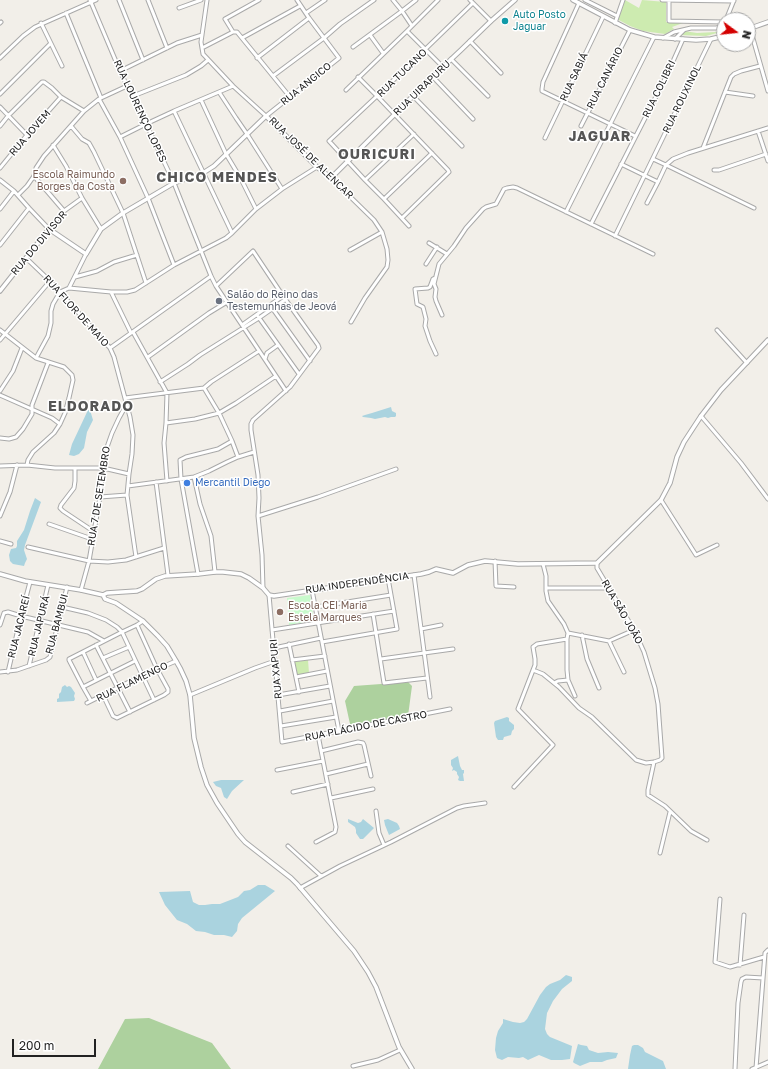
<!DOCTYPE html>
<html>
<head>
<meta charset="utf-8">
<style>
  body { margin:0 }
  #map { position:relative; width:768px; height:1069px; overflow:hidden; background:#f2efe9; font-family:"Golos Text",sans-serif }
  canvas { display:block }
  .north { position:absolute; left:716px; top:12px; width:40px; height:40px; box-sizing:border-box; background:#fff; border:1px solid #a7a7a7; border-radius:50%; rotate:105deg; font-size:11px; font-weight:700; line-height:16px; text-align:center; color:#222 }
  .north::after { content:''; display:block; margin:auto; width:14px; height:18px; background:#d40000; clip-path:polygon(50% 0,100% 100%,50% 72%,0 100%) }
  .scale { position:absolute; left:12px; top:1039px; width:84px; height:18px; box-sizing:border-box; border:2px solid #222; border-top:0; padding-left:5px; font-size:12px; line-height:14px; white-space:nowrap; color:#222; -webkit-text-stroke:3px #fff; paint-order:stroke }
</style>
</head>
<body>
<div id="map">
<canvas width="768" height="1069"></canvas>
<div class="north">N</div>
<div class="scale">200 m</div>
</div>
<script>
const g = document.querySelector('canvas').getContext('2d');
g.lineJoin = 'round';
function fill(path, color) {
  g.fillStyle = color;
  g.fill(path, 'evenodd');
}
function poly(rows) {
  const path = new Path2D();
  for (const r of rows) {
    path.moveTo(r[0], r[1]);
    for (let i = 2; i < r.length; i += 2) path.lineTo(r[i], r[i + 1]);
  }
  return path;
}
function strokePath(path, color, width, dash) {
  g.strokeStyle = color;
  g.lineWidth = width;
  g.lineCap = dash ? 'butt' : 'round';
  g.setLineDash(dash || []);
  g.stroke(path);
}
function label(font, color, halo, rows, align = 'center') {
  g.font = font + ' "Golos Text",sans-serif';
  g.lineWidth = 3;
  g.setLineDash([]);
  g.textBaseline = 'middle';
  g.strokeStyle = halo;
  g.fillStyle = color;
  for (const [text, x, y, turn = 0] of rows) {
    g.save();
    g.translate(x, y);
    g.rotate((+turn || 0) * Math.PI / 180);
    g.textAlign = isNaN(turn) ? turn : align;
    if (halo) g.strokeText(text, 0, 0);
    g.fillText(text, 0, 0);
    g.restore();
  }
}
fill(poly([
  [625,0,639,8,642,0,666,2,666,22,683,23,672,27,674,29,665,34,643,31,630,26,617,19],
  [724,29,724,31,706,36,679,35,684,31,697,33,716,32],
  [308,660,309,673,296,675,294,662]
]), '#cdebb0');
fill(poly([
  [408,682,412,686,408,716,359,727,350,724,345,701,354,686],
  [149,1018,212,1043,231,1069,98,1069,125,1019]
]), '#add19e');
fill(poly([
  [310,595,314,620,289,625,287,598]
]), '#c8facc');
fill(poly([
  [391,407,392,411,396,413,396,416,395,417,391,417,388,418,385,417,375,419,371,418,363,417,362,416,365,415,372,413],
  [88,410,90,410,93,420,87,432,84,448,79,454,74,456,69,455,72,444],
  [35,498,41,502,25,545,24,550,27,559,25,563,24,566,13,564,10,561,9,555,11,549,16,548,17,546,17,541,24,530,30,511],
  [65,685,67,687,69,686,71,687,75,693,74,696,75,699,74,701,57,702,57,699,59,698,59,694,61,692,62,687],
  [507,717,509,718,509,721,514,725,514,729,512,731,511,735,504,737,503,740,498,740,496,737,494,723,495,721],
  [458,756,460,766,462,770,464,770,464,773,463,774,464,781,460,781,458,780,459,777,457,774,457,772,454,770,452,771,453,768,451,765,451,760],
  [221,780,244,780,232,791,227,799,224,797,221,788,216,786,213,782],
  [348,819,358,823,361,822,363,819,374,828,363,839,360,839,356,833,356,830,355,827,348,822],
  [388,819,397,823,399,826,400,829,389,835,385,825,384,820],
  [258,885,265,885,275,891,242,918,238,924,237,931,232,937,224,935,214,935,205,932,196,931,187,924,177,920,165,905,159,892,190,891,193,902,199,905,205,905,212,904,220,904,238,897,244,891,250,890],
  [566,975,572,977,572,981,562,989,553,1001,547,1013,545,1029,547,1034,550,1037,572,1046,570,1059,562,1060,551,1060,539,1055,528,1060,523,1057,519,1058,508,1057,502,1060,497,1058,495,1050,496,1038,498,1031,503,1023,503,1019,513,1022,520,1023,524,1022,527,1019,540,995,546,987,550,984,560,980],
  [578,1044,581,1045,587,1046,589,1050,598,1053,608,1052,618,1053,616,1058,607,1060,602,1062,590,1062,580,1066,574,1063,573,1062],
  [634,1045,638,1045,643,1048,645,1052,663,1061,666,1069,628,1069,630,1055,632,1046]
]), '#aad3df');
const minor = poly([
  [90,0,120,71,127,86,133,96,174,183,211,276,216,286,286,391],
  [119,0,143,60],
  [148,0,167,48],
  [207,0,201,42,203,54,233,86,266,116,339,58,309,18,297,0],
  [393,0,402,11,412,26],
  [470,0,491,21],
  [585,0,617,16],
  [662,0,734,1],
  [669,0,669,21,724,22],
  [579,3,543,82,542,89,542,91,635,136],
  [179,8,201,0],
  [66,13,101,98],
  [306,13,325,0],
  [726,20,734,0],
  [0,23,1,22],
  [41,23,62,66],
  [615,23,623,0],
  [750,28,768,91],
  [407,31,443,67],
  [233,32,237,32,290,97],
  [233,32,225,19,259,0],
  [370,35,383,53],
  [242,38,300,6],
  [663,38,674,32,691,28,716,28,721,27,724,25],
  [675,39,684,30],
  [470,41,501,73],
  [353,47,402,11,416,0],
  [202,48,233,32],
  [0,58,23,36,35,27,96,0],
  [257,58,309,18],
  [451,59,488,96],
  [120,71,177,43,202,35],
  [273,76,324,38,340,24,374,0],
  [358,77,377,96,448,170,449,172,402,218],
  [433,77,473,119],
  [346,90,407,31,438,0],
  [219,92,236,118,247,134,282,189],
  [725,92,753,96],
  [0,94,50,44],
  [133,96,186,75,201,66,208,60],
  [413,96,462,146],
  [99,99,120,137,148,198,174,265],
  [201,100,226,154,241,179,256,209],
  [0,107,27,135],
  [174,111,232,233],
  [0,126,8,116,42,82,44,82,52,88,61,97,84,111],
  [71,126,82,139,89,143,94,152,123,213,146,283],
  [581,126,630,30],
  [758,131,768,161],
  [120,137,146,124,174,111,233,86],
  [545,138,603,17],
  [53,145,66,166,82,198,101,229],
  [703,148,731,77,734,74,741,71,760,66],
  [653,159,666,165,754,208],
  [621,164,658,182,666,165,673,159,688,153,768,128],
  [0,168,27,135,61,97],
  [714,170,719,170,766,154],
  [34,176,64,211],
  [331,178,374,220,382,232,387,249,388,260,387,267,365,298,351,322],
  [0,180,14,191,29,208,49,229,64,211,82,198],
  [365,180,414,134],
  [18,195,27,186,34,176,36,168,44,156,84,111,99,99,127,86],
  [384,199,432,153],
  [647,203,658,182],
  [0,209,14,191],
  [566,212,654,37],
  [591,224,666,77,683,39],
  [409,226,384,199,365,180,329,141,377,96,473,3],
  [615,236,711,39],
  [429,243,447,254],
  [0,245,29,208],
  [350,250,382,232],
  [26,258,50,281,110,348,114,357,130,417,133,435,132,454,129,474,127,495,136,557],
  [426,264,437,247],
  [75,277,97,271,114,262,137,255],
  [435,278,433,279,430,287,428,288,415,289,417,304,423,307,426,319,425,326,430,341,436,354],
  [216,286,253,251,283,296,318,345,319,348,290,387,253,420,251,424,251,430,258,475,259,498,258,516,262,555,263,588],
  [69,288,111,292,127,292,135,290,174,265,226,238,232,233,256,209,282,189,317,167],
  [111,292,131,333],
  [270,305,310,361],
  [257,315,299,374],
  [442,315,436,301,435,297,436,289,434,284,439,264,454,246,466,228,483,209,486,207,496,204,504,189,507,188,513,187,517,188,653,254],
  [242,325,283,296],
  [0,330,36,358,64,367,72,375,73,380,69,398,65,413,60,424,54,433,33,452,28,460,27,465],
  [717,330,747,363],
  [133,332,167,393,166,423,164,443,167,481],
  [0,340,50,281],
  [110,348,211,276],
  [148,357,209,313,227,302],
  [36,358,48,336,51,323,51,311,53,304,60,292,69,288,86,254],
  [265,359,267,353,278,345],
  [160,382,188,364,200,355,259,318,286,299],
  [204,388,219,413,232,441,238,457],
  [0,391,13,371,22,348],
  [0,395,52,418,60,424],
  [125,398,204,388,211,382,259,351],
  [701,416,741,463,768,499],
  [166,423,195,419,219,413,236,403,276,376],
  [0,438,9,439,16,437,23,429,32,414,32,405,48,363],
  [0,466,27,465,55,468,103,468,129,474],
  [75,468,75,481,74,488,61,505,60,508,63,511,93,531],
  [194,477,200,504,211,536,215,572],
  [156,482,168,575],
  [128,486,194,477,209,471,227,462,238,457,254,452],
  [100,497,127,495],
  [661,500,696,555,717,545],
  [0,516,10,492,17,465],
  [258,516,318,497,396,469],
  [49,524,92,539],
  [0,541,11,544],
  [28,547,89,561,108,562,126,560,164,548],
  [495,561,496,586,514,587],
  [543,564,546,576,546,591,548,601,564,624,568,633,567,639,567,670,568,680,575,696],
  [198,574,181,479,180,460,186,457,218,449,232,441],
  [414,575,430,697],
  [546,588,609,588],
  [81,590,89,561,100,497,103,468,106,450,112,433,119,418,124,409,127,407],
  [312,590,339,731],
  [269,595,282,742,450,709],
  [62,607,88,613,106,620,117,627,122,632,154,700],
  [316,607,391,595],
  [373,614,384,683,427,678],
  [0,625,4,613,8,612,21,616,88,632,104,641],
  [421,629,441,625],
  [272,630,394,611],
  [568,633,609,641,634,630],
  [582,635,587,659,599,688],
  [609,641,624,672],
  [322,642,397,629,388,578],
  [289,644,299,692],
  [96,645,130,712],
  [274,648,321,638],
  [83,652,96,680],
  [103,658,129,647],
  [381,659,453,649],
  [292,660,325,656],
  [29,666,48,585],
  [533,670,543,674,559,687,579,708,592,717,636,760,646,763,654,762,660,760,662,758,658,704,655,688,644,652,634,630,597,568,597,563],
  [0,672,17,670,46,660,50,657,67,587],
  [8,672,21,616,30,582],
  [296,677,327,671],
  [554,683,558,681,568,680],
  [83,687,135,661],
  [103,695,113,716,117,718,164,695,168,692,168,689,157,669,137,625],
  [190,695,255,668,275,661],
  [278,695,330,686],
  [91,701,83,687,69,660,69,659,122,632,137,625,143,621],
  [87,703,143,675,176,661],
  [280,711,333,701],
  [281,726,336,717],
  [321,751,358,742,363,743,364,745,371,776],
  [654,762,648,790,648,795,665,806,691,831,707,840],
  [277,770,323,761],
  [326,774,368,764],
  [514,787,553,745,518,709,535,665,535,659,533,647,537,644,567,639],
  [293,792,328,784],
  [331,798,373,789],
  [376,811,379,833,384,845],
  [316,842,335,832,336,827,318,735],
  [288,846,321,876],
  [660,853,670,812],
  [300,888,340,866,391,842,457,808,464,806,485,803],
  [720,899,715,962,730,967,764,957],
  [740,965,744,915],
  [353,1066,378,1060,400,1050],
  [756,1068,765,953,768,950],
  [735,1069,738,1003,741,982,742,979,746,977,763,978],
  [752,1069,768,1062]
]);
const tertiary = poly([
  [573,0,630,30,654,37,696,40,711,39,724,36],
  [748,29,768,22],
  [0,291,49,229,86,254,101,229,123,213,174,183,203,173,214,166,266,116,317,167,331,178,428,81,461,50,491,21,515,0],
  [0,574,25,581,81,590,103,595,107,593,137,591,142,589,156,579,165,576,198,574,215,572,223,572,241,574,249,578,263,588,269,595,274,596,421,574,429,572,436,569,453,573,468,565,485,561,518,564,597,563,661,500,670,483,677,457,684,442,701,416,721,390,768,340],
  [103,595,105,599,116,603,143,621,158,636,167,646,176,661,180,668,186,681,190,695,194,738,201,767,207,785,217,803,238,834,245,842,291,878,297,884,354,951,368,972,376,987,399,1047,412,1069]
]);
strokePath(minor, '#a9a9a9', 5);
strokePath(tertiary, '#a9a9a9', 5.5);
strokePath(minor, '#fff', 3);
strokePath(tertiary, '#fff', 3.5);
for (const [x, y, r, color] of [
  [505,21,4,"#0f9aa8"],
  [123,181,4,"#8d6e63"],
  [219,301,4,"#6b7280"],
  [187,483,4,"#3f7fe0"],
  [280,612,4,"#8d6e63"]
]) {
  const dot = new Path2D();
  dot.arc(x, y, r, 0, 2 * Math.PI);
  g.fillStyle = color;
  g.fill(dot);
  strokePath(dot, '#fff', 1.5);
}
label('10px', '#0d838f', '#fff', [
  ["Auto Posto",513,15],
  ["Jaguar",513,27]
], 'left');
label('10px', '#222', '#fff', [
  ["RUA TUCANO",402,73,-44],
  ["RUA SABIÁ",574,77,-65],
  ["RUA CANÁRIO",605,78,-63],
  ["RUA ANGICO",306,84,-39],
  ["RUA UIRAPURU",422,88,-44],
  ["RUA COLIBRI",659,89,-64],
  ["RUA ROUXINOL",682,99,-64],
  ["RUA LOURENÇO LOPES",140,111,65],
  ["RUA JOVEM",30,133,-49],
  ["RUA JOSÉ DE ALENCAR",311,158,44],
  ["RUA DO DIVISOR",39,243,-50],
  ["RUA FLOR DE MAIO",76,311,48],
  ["RUA 7 DE SETEMBRO",99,496,-81],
  ["RUA INDEPENDÊNCIA",357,583,-8],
  ["RUA SÃO JOÃO",622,612,60],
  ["RUA BAMBUI",57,624,-75],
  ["RUA JAPURÁ",39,626,-76],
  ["RUA JACAREÍ",19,627,-76],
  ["RUA XAPURI",276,669,-95],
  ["RUA FLAMENGO",132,682,-26],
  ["RUA PLÁCIDO DE CASTRO",366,726,-11]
]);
label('10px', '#785e54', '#fff', [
  ["Escola Raimundo",115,175],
  ["Borges da Costa",115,187],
  ["Escola CEI Maria",288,606,"left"],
  ["Estela Marques",288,618,"left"]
], 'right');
label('10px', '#5b616d', '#fff', [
  ["Salão do Reino das",227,295],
  ["Testemunhas de Jeová",227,307]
], 'left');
label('10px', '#366cbe', '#fff', [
  ["Mercantil Diego",195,483]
], 'left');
g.letterSpacing = '1px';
label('bold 14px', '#555', '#fff', [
  ["JAGUAR",600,137],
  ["OURICURI",377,155],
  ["CHICO MENDES",217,178],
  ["ELDORADO",91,407]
]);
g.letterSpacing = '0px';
</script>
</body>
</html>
